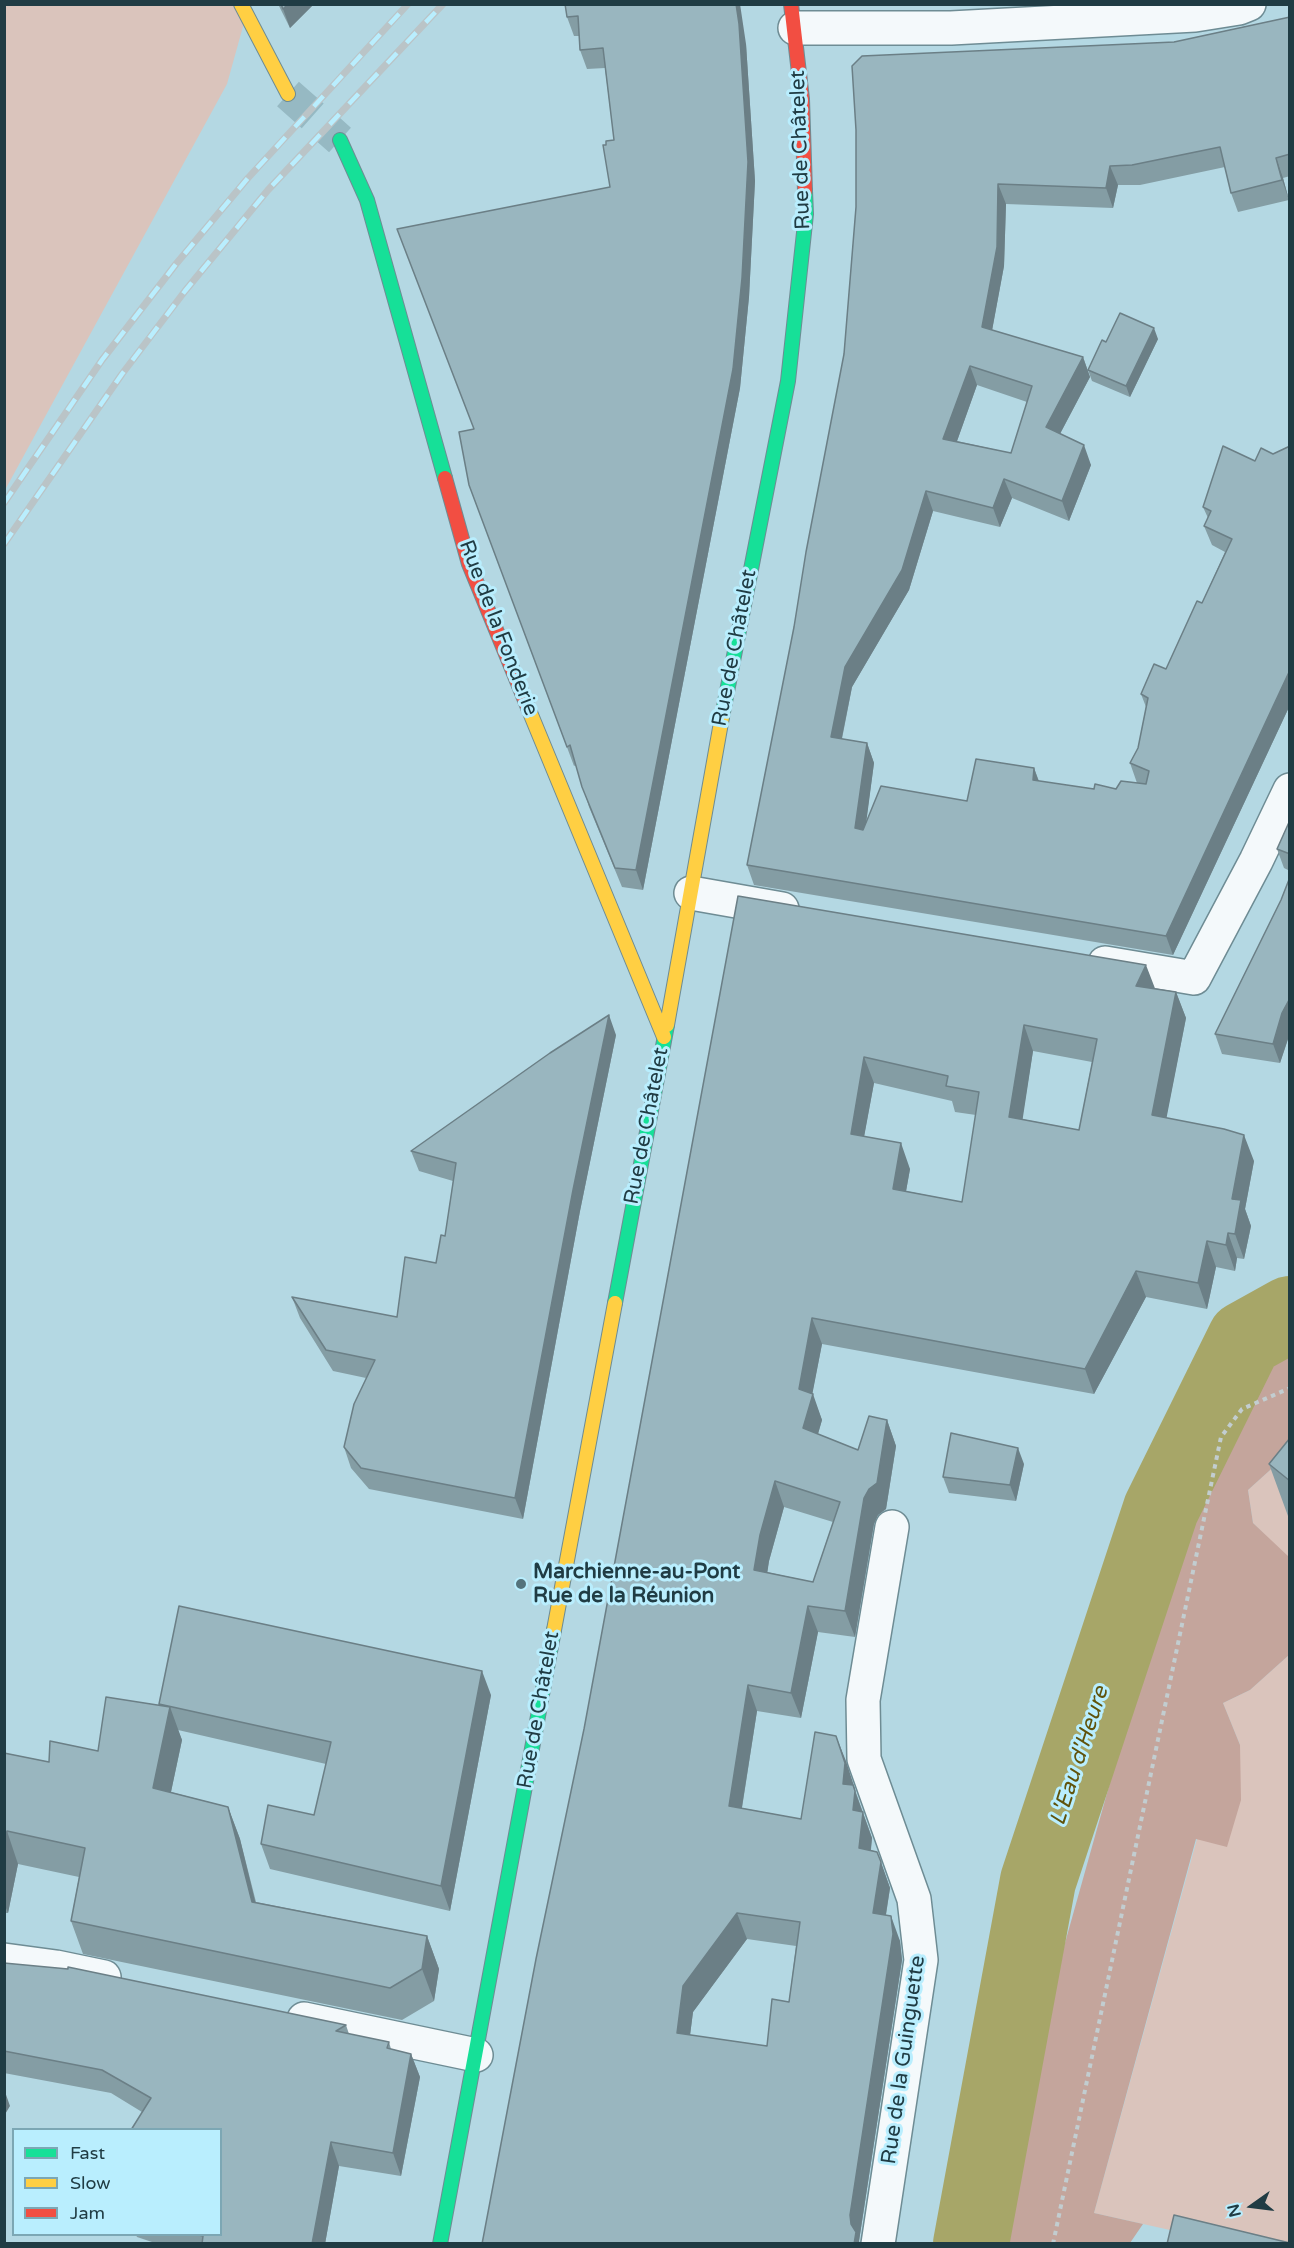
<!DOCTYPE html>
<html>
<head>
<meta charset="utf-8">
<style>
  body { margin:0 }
  #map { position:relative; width:1294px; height:2248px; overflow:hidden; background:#b4d8e3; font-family:"Varela Round",sans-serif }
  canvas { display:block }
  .frame { position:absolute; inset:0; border:6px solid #203c44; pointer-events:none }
  .legend { position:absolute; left:12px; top:2128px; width:210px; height:108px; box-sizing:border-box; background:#b9eefe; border:2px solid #7ca7b4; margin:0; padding:8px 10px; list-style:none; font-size:18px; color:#203c44 }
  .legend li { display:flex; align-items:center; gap:12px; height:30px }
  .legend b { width:30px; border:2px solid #7ca7b4 }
  .north { position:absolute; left:1222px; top:2176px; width:60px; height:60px; -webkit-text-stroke:4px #b9eefe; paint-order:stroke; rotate:256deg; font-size:16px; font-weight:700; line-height:24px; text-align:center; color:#203c44 }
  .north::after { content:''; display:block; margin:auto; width:21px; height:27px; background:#203c44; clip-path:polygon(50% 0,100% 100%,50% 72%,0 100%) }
</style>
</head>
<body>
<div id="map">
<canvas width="1294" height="2248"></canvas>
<div class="frame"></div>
<ul class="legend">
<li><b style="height:8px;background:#16e098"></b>Fast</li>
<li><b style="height:8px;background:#ffcf43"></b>Slow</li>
<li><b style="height:8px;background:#f24e42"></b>Jam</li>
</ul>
<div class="north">N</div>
</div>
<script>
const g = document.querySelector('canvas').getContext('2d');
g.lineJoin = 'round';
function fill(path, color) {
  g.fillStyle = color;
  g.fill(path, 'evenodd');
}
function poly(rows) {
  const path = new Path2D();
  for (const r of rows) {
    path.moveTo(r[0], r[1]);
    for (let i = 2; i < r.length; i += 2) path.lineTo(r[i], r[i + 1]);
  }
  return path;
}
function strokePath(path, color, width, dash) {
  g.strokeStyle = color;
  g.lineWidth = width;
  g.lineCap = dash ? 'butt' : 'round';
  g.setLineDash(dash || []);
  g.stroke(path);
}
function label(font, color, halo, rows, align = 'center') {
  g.font = font + ' "Varela Round",sans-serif';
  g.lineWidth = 6;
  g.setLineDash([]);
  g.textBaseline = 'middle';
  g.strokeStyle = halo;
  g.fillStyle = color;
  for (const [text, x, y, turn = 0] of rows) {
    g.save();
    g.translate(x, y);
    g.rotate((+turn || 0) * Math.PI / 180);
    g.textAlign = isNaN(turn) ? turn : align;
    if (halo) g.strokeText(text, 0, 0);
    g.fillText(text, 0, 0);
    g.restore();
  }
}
fill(poly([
  [5,5,249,5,227,84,5,490],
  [1289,1453,1288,1516,1289,1559,1253,1523,1248,1490],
  [1289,1655,1289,2243,1228,2243,1094,2213,1197,1839,1240,1745,1223,1703,1250,1690]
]), '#dac4bc');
fill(poly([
  [1289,1352,1289,1453,1248,1490,1253,1523,1289,1557,1289,1655,1250,1690,1223,1703,1240,1745,1241,1800,1227,1847,1196,1839,1094,2213,1143,2224,1130,2243,997,2244,1002,2197,1040,2032,1120,1747,1161,1579,1208,1437,1259,1366]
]), '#c4a59c');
strokePath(poly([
  [971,2244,1038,1881,1161,1509,1245,1339,1290,1314]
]), '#a7a668', 76);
strokePath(poly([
  [288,94,340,140]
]), '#96b9c3', 33, [33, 16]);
const street = poly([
  [795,28,951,28,1195,15,1239,8,1249,4],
  [691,893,782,909],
  [1105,963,1194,978,1256,861,1290,790],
  [4,1960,56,1967,104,1977],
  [304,2019,476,2055],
  [878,2244,921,1960,914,1899,864,1759,863,1700,892,1527]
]);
const fast = poly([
  [340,140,367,200,445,478],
  [722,717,788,381,806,214,805,191],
  [615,1303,667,1025],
  [440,2244,554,1630]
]);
const slow = poly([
  [241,4,288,94],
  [529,710,664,1037],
  [667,1025,722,717],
  [554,1630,615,1303]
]);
const jam = poly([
  [791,4,802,99,805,191],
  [445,478,469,564,529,710]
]);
strokePath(street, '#6e8c94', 36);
strokePath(fast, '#6e8c94', 16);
strokePath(slow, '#6e8c94', 16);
strokePath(jam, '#6e8c94', 16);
strokePath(poly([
  [1053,2244,1221,1437,1242,1409,1290,1388]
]), '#c2cdd0', 4, [4.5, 4.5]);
strokePath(street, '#f4f9fb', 33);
strokePath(fast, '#16e098', 14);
strokePath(slow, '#ffcf43', 14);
strokePath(jam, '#f24e42', 14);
const rail = poly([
  [4,503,102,360,176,264,248,178,408,4],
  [4,544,122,374,185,291,268,190,443,4]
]);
strokePath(rail, '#bac4c7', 7);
strokePath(rail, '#b9eefe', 4.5, [14]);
fill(poly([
  [278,4,314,4,290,28],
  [565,4,746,44,755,181,749,297,740,388,643,890,622,887,589,807,576,765,574,766,469,485,474,429,610,187,606,145,614,140,605,68,587,69,580,50,579,36,574,36,567,17],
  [1290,17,1290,176,1283,178,1289,200,1238,212,1231,193,1225,167,1140,185,1118,185,1113,208,1006,204,1004,266,992,330,1083,357,1090,377,1060,434,1091,465,1069,521,1012,498,1000,527,933,511,909,590,852,687,842,739,867,743,874,763,866,821,967,801,1034,768,1039,781,1094,789,1116,789,1137,783,1130,763,1138,748,1146,707,1141,694,1166,669,1202,603,1225,552,1212,545,1204,526,1208,518,1203,507,1255,461,1273,454,1290,446,1290,705,1173,955,754,885,747,865,794,627,844,354,856,207,1174,42],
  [977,385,1027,402,1011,453,957,441],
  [1158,339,1130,397,1092,381,1088,370,1106,342],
  [1290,820,1290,871,1284,868,1277,849],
  [1290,877,1290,1033,1280,1063,1222,1054,1215,1034,1281,900],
  [738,896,1155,989,1176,992,1186,1018,1166,1118,1254,1161,1245,1209,1251,1226,1244,1259,1237,1258,1235,1271,1216,1267,1207,1309,1146,1297,1094,1394,822,1344,812,1394,822,1420,818,1434,858,1450,887,1420,896,1446,886,1509,878,1515,874,1524,855,1637,818,1632,801,1718,757,1711,742,1808,801,1819,836,1736,872,1838,871,1850,877,1852,890,1888,886,1915,900,1941,902,1960,859,2241,482,2244,584,1729],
  [1033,1051,1092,1062,1079,1130,1022,1119],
  [874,1083,952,1101,955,1112,976,1115,962,1202,906,1191,910,1169,864,1136],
  [784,1507,833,1522,813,1582,767,1572,769,1561],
  [747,1939,796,1946,789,2002,767,2046,690,2035,693,2012],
  [616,1035,580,1211,523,1519,369,1489,351,1468,344,1447,366,1378,333,1371,300,1318,292,1297,397,1317,436,1263,445,1236,453,1181,419,1171,411,1151],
  [1290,1438,1290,1518,1288,1516,1269,1464],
  [1024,1464,1016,1501,949,1493,943,1477],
  [491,1695,450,1911,270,1869,261,1844,314,1815,326,1764,178,1730,182,1740,171,1792,228,1807,240,1839,256,1902,427,1936,439,1969,434,2001,402,2020,83,1954,71,1921,79,1877,18,1864,8,1913,4,1913,4,1753,49,1762,98,1751,160,1706,159,1704],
  [4,1963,346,2025,349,2034,389,2042,391,2049,411,2054,420,2077,401,2176,339,2166,325,2244,158,2244,137,2237,136,2235,220,2235,142,2112,111,2093,4,2073]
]), '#849da4');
fill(poly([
  [288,4,314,4,290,28,283,9],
  [736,4,740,4,746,44,755,181,749,297,740,388,643,890,636,870],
  [1276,158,1283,178,1289,200,1282,180],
  [1110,166,1118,185,1113,208,1106,188],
  [998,184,1006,204,1004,266,989,347,982,327],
  [1154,328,1158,339,1130,397,1126,386],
  [1083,357,1090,377,1053,447,1046,427],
  [970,366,977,385,951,458,943,439],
  [1084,445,1091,465,1069,521,1062,501],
  [1004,479,1012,498,1000,527,993,508],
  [926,491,933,511,909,590,852,687,838,757,831,737,845,667],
  [1290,670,1290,705,1173,955,1166,936],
  [867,743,874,763,863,847,855,828],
  [1034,768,1041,788,1033,780],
  [1146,965,1156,991,1136,986],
  [1176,992,1186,1018,1162,1141,1152,1115],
  [1290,998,1290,1033,1280,1063,1273,1044,1282,1013],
  [609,1015,616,1035,580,1211,523,1519,515,1498,573,1190],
  [1024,1025,1033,1051,1019,1143,1009,1117],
  [864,1057,874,1083,860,1159,851,1134],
  [1244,1135,1254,1161,1245,1209,1251,1226,1244,1259,1235,1234,1232,1199],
  [901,1143,910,1169,902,1214,893,1189],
  [1228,1233,1237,1258,1235,1271,1226,1245],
  [1207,1241,1216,1267,1207,1309,1198,1283],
  [1136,1271,1146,1297,1094,1394,1085,1369],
  [812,1318,822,1344,811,1401,813,1394,822,1420,812,1454,803,1428,799,1389],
  [887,1420,896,1446,886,1509,878,1515,874,1524,855,1637,845,1611,864,1498],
  [1018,1448,1024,1464,1016,1501,1010,1485],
  [775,1481,784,1507,769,1561,764,1596,754,1570,760,1535],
  [808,1606,818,1632,801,1718,791,1693],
  [482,1671,491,1695,450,1911,441,1886],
  [748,1685,757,1711,738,1832,729,1806],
  [170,1707,182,1740,165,1820,153,1788],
  [836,1736,846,1761,855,1789,843,1784],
  [855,1791,872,1838,868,1874,859,1848,853,1810],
  [228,1807,240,1839,263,1934,252,1902],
  [7,1831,18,1864,8,1913,4,1903,4,1842],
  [881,1862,890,1888,882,1939,873,1913],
  [737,1913,747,1939,693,2012,687,2059,677,2033,683,1986],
  [891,1916,900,1941,902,1960,859,2241,860,2244,854,2244,850,2215],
  [427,1936,439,1969,434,2001,422,1969],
  [411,2054,420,2077,401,2176,393,2153],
  [4,2089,10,2106,4,2116],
  [331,2142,339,2166,325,2244,312,2244]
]), '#6b7f86');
const building = poly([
  [281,4,288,4,283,9,281,4],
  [565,4,736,4,739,24,748,162,742,278,733,369,636,870,615,868,582,787,570,745,567,747,469,485,459,432,474,429,397,229,610,187,603,145,606,145,606,141,614,140,603,48,580,50,578,16,567,17,565,4],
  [1290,17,1290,154,1276,158,1282,180,1231,193,1220,147,1132,165,1110,166,1106,188,998,184,997,247,982,327,1083,357,1046,427,1084,445,1062,501,1004,479,993,508,926,491,902,570,845,667,831,737,867,743,855,828,863,830,881,786,967,801,976,759,1034,768,1033,780,1094,789,1095,784,1116,789,1121,781,1146,784,1149,771,1130,763,1138,748,1148,698,1141,694,1154,664,1166,669,1197,601,1202,603,1232,539,1204,526,1211,511,1203,507,1223,446,1255,461,1261,448,1273,454,1290,446,1290,670,1166,936,747,865,794,627,806,552,844,354,856,207,856,130,852,66,862,56,1174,42,1290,17],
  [970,366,1032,386,1011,453,943,439,970,366],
  [1120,313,1154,328,1126,386,1088,370,1102,340,1106,342,1120,313],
  [1290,820,1290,854,1277,849,1290,820],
  [1290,877,1290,998,1282,1013,1273,1044,1215,1034,1281,900,1290,877],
  [738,896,1146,965,1136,986,1176,992,1152,1115,1224,1129,1244,1135,1232,1199,1241,1200,1235,1234,1228,1233,1226,1245,1207,1241,1198,1283,1136,1271,1085,1369,812,1318,799,1389,813,1394,803,1428,858,1450,869,1416,887,1420,877,1483,869,1489,864,1498,845,1611,808,1606,791,1693,748,1685,729,1806,801,1819,815,1732,836,1736,845,1763,843,1784,853,1785,855,1791,853,1810,863,1812,859,1848,877,1852,881,1862,873,1913,891,1916,893,1934,850,2215,851,2224,856,2232,854,2244,482,2244,536,1959,584,1729,738,896],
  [1024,1025,1097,1039,1079,1130,1009,1117,1024,1025],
  [864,1057,948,1076,946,1086,979,1092,962,1202,893,1189,901,1143,851,1134,864,1057],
  [775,1481,840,1502,813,1582,754,1570,760,1535,775,1481],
  [737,1913,800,1922,789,2002,772,1999,767,2046,677,2033,683,1986,737,1913],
  [609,1015,573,1190,515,1498,361,1468,344,1447,354,1404,375,1360,326,1350,292,1297,397,1317,405,1257,436,1263,441,1235,445,1236,456,1163,411,1151,550,1053,609,1015],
  [951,1433,1018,1448,1010,1485,943,1477,951,1433],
  [1290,1438,1290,1481,1269,1464,1290,1438],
  [179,1606,482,1671,441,1886,261,1844,268,1805,314,1815,331,1742,159,1704,179,1606],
  [106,1697,170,1707,153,1788,228,1807,252,1902,427,1936,422,1969,390,1988,71,1921,85,1848,7,1831,4,1842,4,1753,49,1762,50,1741,98,1751,106,1697],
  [4,1963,68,1969,68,1967,346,2025,336,2031,389,2042,387,2048,411,2054,393,2153,331,2142,312,2244,202,2244,203,2236,199,2235,220,2235,220,2130,131,2130,151,2098,102,2070,4,2051,4,1963],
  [1174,2215,1290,2243,1290,2244,1167,2244,1174,2215]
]);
fill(building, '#99b6bf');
strokePath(building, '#6b7f86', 1.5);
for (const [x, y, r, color] of [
  [521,1584,6,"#54737c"]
]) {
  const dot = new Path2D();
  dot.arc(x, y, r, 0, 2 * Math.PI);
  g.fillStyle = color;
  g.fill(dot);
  strokePath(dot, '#b9eefe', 2);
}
label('21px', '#203c44', '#b9eefe', [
  ["Rue de Châtelet",801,150,-92],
  ["Rue de la Fonderie",498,628,69],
  ["Rue de Châtelet",735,648,-79],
  ["Rue de Châtelet",647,1126,-79],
  ["Rue de Châtelet",539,1710,-80],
  ["Rue de la Guinguette",904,2060,-82]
]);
label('bold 21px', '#203c44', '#b9eefe', [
  ["Marchienne-au-Pont",533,1572],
  ["Rue de la Réunion",533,1596]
], 'left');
label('italic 22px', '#60530c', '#b9eefe', [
  ["L'Eau d'Heure",1080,1756,-72]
]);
</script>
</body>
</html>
